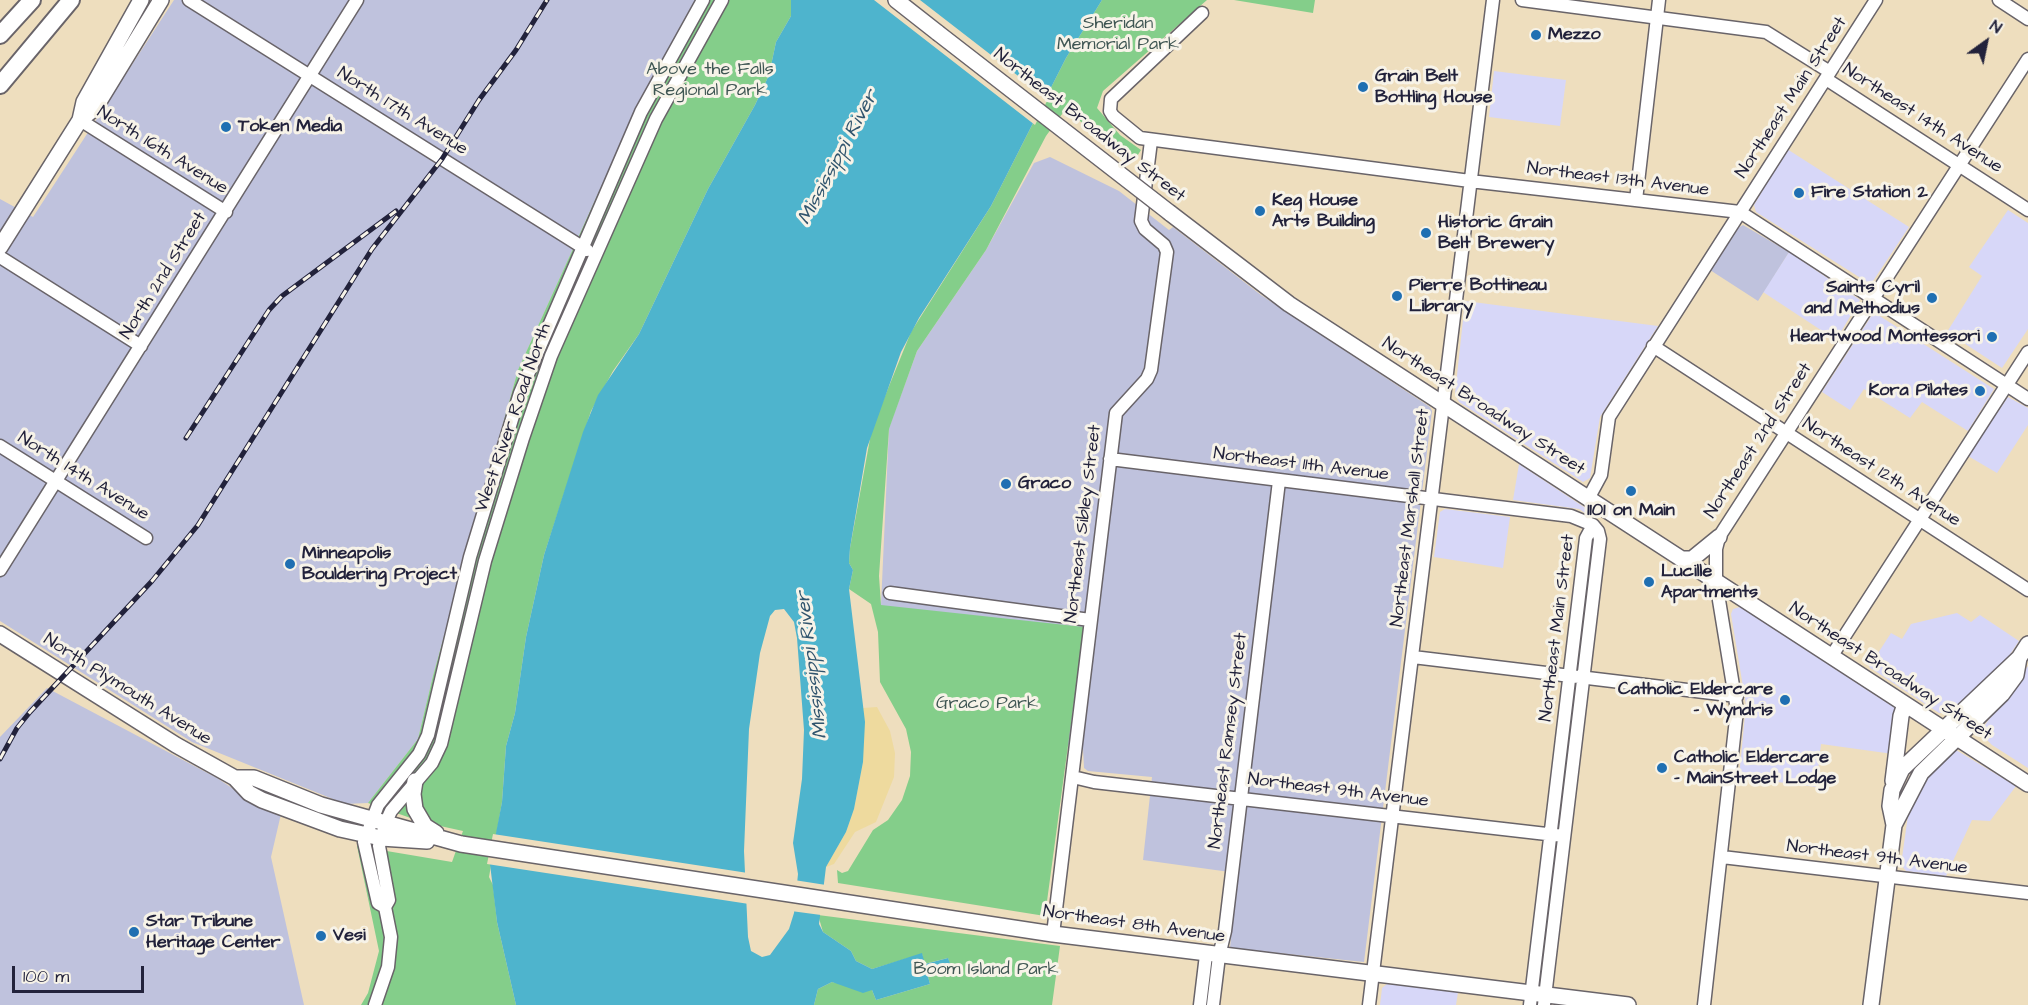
<!DOCTYPE html>
<html>
<head>
<meta charset="utf-8">
<style>
  body { margin:0 }
  #map { position:relative; width:2028px; height:1005px; overflow:hidden; background:#eedebe; font-family:"Architects Daughter",sans-serif }
  canvas { display:block }
  .north { position:absolute; left:1956px; top:12px; width:60px; height:60px; -webkit-text-stroke:4px #f7f3e8; paint-order:stroke; rotate:33deg; font-size:16px; font-weight:700; line-height:24px; text-align:center; color:#22223b }
  .north::after { content:''; display:block; margin:auto; width:21px; height:27px; background:#22223b; clip-path:polygon(50% 0,100% 100%,50% 72%,0 100%) }
  .scale { position:absolute; left:12px; top:966px; width:132px; height:27px; box-sizing:border-box; border:3px solid #22223b; border-top:0; padding-left:8px; font-size:18px; line-height:21px; white-space:nowrap; color:#22223b; -webkit-text-stroke:4px #f7f3e8; paint-order:stroke }
</style>
</head>
<body>
<div id="map">
<canvas width="2028" height="1005"></canvas>
<div class="north">N</div>
<div class="scale">100 m</div>
</div>
<script>
const g = document.querySelector('canvas').getContext('2d');
g.lineJoin = 'round';
function fill(path, color) {
  g.fillStyle = color;
  g.fill(path, 'evenodd');
}
function poly(rows) {
  const path = new Path2D();
  for (const r of rows) {
    path.moveTo(r[0], r[1]);
    for (let i = 2; i < r.length; i += 2) path.lineTo(r[i], r[i + 1]);
  }
  return path;
}
function strokePath(path, color, width, dash) {
  g.strokeStyle = color;
  g.lineWidth = width;
  g.lineCap = dash ? 'butt' : 'round';
  g.setLineDash(dash || []);
  g.stroke(path);
}
function label(font, color, halo, rows, align = 'center') {
  g.font = font + ' "Architects Daughter",sans-serif';
  g.lineWidth = 6;
  g.setLineDash([]);
  g.textBaseline = 'middle';
  g.strokeStyle = halo;
  g.fillStyle = color;
  for (const [text, x, y, turn = 0] of rows) {
    g.save();
    g.translate(x, y);
    g.rotate((+turn || 0) * Math.PI / 180);
    g.textAlign = isNaN(turn) ? turn : align;
    if (halo) g.strokeText(text, 0, 0);
    g.fillText(text, 0, 0);
    g.restore();
  }
}
fill(poly([
  [1494,71,1566,80,1560,126,1489,117],
  [1787,149,1909,227,1873,281,1867,282,1756,212,1754,205],
  [2008,210,2028,223,2028,329,2002,368,1947,332,1982,276,1969,267],
  [1789,252,1860,300,1836,340,1763,292],
  [1465,301,1658,326,1600,417,1590,478,1583,482,1459,402,1455,394],
  [1875,313,1994,389,1968,431,1922,402,1910,418,1864,389,1850,410,1822,392,1872,315],
  [2008,397,2028,408,2028,425,1997,473,1968,456],
  [1519,464,1593,513,1591,517,1579,509,1513,500],
  [1445,509,1510,517,1503,568,1434,557,1440,512],
  [1740,607,1895,708,1893,754,1821,744,1816,787,1739,777,1746,705,1731,614,1733,609],
  [1957,613,1971,622,1980,615,2019,641,2007,659,1951,713,1939,713,1869,667,1891,633,1902,639,1911,624],
  [2028,666,2028,768,1992,745,1982,735,1982,729],
  [1956,750,2016,786,1990,821,1972,820,1946,876,1906,871,1901,865,1909,808,1931,771],
  [1387,984,1458,992,1456,1005,1380,1005,1382,988]
]), '#d7d7f8');
fill(poly([
  [174,0,695,0,636,110,518,370,433,676,418,739,368,803,345,804,192,742,0,621,0,199,33,217],
  [1050,157,1119,191,1169,230,1173,227,1261,295,1430,407,1432,411,1364,962,1230,948,1237,873,1143,860,1152,777,1088,771,1084,768,1083,748,1068,745,881,605,889,428,917,351,986,250,1034,163],
  [1743,225,1789,252,1758,301,1710,270,1738,228],
  [47,688,217,778,256,804,281,814,271,857,304,1005,0,1005,0,737]
]), '#bfc2dd');
fill(poly([
  [695,0,791,0,791,16,776,42,769,75,755,105,708,189,639,334,613,371,591,411,544,555,526,637,515,713,506,746,502,802,489,877,493,885,497,922,516,1005,361,1005,368,993,379,951,357,846,452,862,463,831,422,822,368,803,418,739,433,676,518,370,636,110],
  [1102,0,1207,0,1103,91,1097,108,1120,135,1141,150,1134,161,1065,110,1046,136,986,250,917,351,889,429,879,576,881,605,1084,627,1045,916,838,883,837,870,842,873,848,871,873,830,888,820,902,800,910,776,911,752,906,729,880,682,878,632,871,604,849,589,853,570,849,563,850,548,872,428,911,332,991,206,1066,58],
  [1234,0,1315,0,1313,13],
  [818,915,1060,946,1052,1005,814,1005,818,989,832,982,872,990,876,1000,930,984,927,973,950,965,948,958,924,964,922,954,872,969,856,961,851,951,823,932]
]), '#84ce8a');
fill(poly([
  [877,707,890,731,895,753,894,777,876,822,855,832,834,864,826,867,846,832,854,809,863,762,863,708]
]), '#eeda9e');
fill(poly([
  [791,0,1102,0,1066,58,991,206,919,318,901,352,867,448,850,548,849,563,853,570,849,589,865,722,863,762,854,809,846,832,826,867,819,924,823,932,851,951,856,961,872,969,922,953,925,964,948,958,951,966,927,973,930,984,876,1000,872,990,863,993,832,982,818,989,814,1005,516,1005,497,922,490,864,502,802,506,746,515,713,526,637,544,555,583,432,598,395,639,334,708,189,755,105,769,75,776,42,791,16],
  [784,609,794,622,797,638,804,730,802,779,793,843,798,874,794,913,789,929,770,955,762,957,751,951,748,937,744,851,749,729,760,653,770,616,775,610]
]), '#4eb4cd');
fill(poly([
  [874,0,920,0,1048,99,1035,125],
  [493,834,748,873,749,904,487,864],
  [794,880,826,885,821,915,791,911]
]), '#eedebe');
const minor = poly([
  [189,0,587,250],
  [1522,0,1766,32,1830,72],
  [1999,0,2028,19],
  [1202,13,1111,99,1110,111,1113,116,1140,138,1470,181,1740,212,2028,399],
  [1826,79,2028,210],
  [80,120,226,212],
  [1636,200,1659,0],
  [0,257,141,346],
  [1653,346,2028,590],
  [0,446,146,538],
  [1110,459,1571,516,1593,525,1598,531,1600,539,1544,1005],
  [1588,499,1601,475,1609,417,1876,0],
  [0,570,357,0],
  [890,593,1090,620],
  [1413,657,1737,696],
  [1831,657,2028,352],
  [1073,777,1094,782,1564,836],
  [1722,857,2028,893],
  [385,907,378,903,364,842,378,805,419,754,428,735,470,557,520,393,641,112,703,0],
  [1053,934,1116,413,1147,379,1151,370,1167,252,1164,245,1145,229,1141,221,1151,141],
  [375,1005,388,967,391,937,385,907,389,900,379,846,386,822,391,811,432,763,441,744,485,561,523,438,551,356,656,119,722,0],
  [1200,1005,1206,955],
  [1213,1005,1219,956,1225,931,1279,481],
  [1369,1005,1493,0],
  [1530,1005,1586,538,1593,525],
  [1704,1005,1737,710,1716,582,1716,549,1719,537,2028,59]
]);
const major = poly([
  [896,0,938,33],
  [80,120,84,102,141,0],
  [1170,213,1289,304,2028,784],
  [0,247,80,120,95,108,161,0],
  [1681,559,1692,559,1719,537],
  [0,634,176,745,235,778,249,793,262,800,340,829,381,838,427,841],
  [235,778,254,778,321,805,461,844,1053,934,1628,1005],
  [415,781,413,794,415,809,425,826,436,833],
  [1893,781,1901,716,1905,704],
  [1894,825,1890,806,1892,790,1902,769,2019,658,2028,644],
  [1871,1005,1894,825,1921,773,2002,694,2016,675,2019,658]
]);
const highway = poly([
  [0,35,32,0],
  [0,85,71,0]
]);
strokePath(minor, '#696469', 15);
strokePath(major, '#696469', 18);
strokePath(highway, '#696469', 20);
strokePath(minor, '#fff', 12);
strokePath(major, '#fff', 15);
strokePath(highway, '#fff', 16);
const rail = poly([
  [186,438,269,310,282,296,396,211],
  [0,759,17,728,30,712,152,581,198,525,372,249,442,159,479,100,516,50,547,0]
]);
strokePath(rail, '#22223b', 5);
strokePath(rail, '#f7f3e8', 3, [9]);
const majorBridge = poly([
  [938,33,1170,213]
]);
strokePath(majorBridge, '#696469', 18, []);
strokePath(majorBridge, '#fff', 15);
for (const [x, y, r, color] of [
  [1536,35,6,"#1f6fb2"],
  [1363,87,6,"#1f6fb2"],
  [226,127,6,"#1f6fb2"],
  [1799,193,6,"#1f6fb2"],
  [1260,211,6,"#1f6fb2"],
  [1426,233,6,"#1f6fb2"],
  [1397,296,6,"#1f6fb2"],
  [1932,298,6,"#1f6fb2"],
  [1992,337,6,"#1f6fb2"],
  [1980,391,6,"#1f6fb2"],
  [1006,484,6,"#1f6fb2"],
  [1631,491,6,"#1f6fb2"],
  [290,564,6,"#1f6fb2"],
  [1649,582,6,"#1f6fb2"],
  [1785,700,6,"#1f6fb2"],
  [1662,768,6,"#1f6fb2"],
  [134,932,6,"#1f6fb2"],
  [321,936,6,"#1f6fb2"]
]) {
  const dot = new Path2D();
  dot.arc(x, y, r, 0, 2 * Math.PI);
  g.fillStyle = color;
  g.fill(dot);
  strokePath(dot, '#f7f3e8', 2);
}
label('18px', '#3f5653', '#f7f3e8', [
  ["Sheridan",1118,24],
  ["Memorial Park",1118,45],
  ["Above the Falls",710,70],
  ["Regional Park",710,91],
  ["Graco Park",987,704],
  ["Boom Island Park",986,970]
]);
label('bold 18px', '#22223b', '#f7f3e8', [
  ["Mezzo",1548,35],
  ["Grain Belt",1375,77],
  ["Bottling House",1375,98],
  ["Token Media",238,127],
  ["Fire Station 2",1811,193],
  ["Keg House",1272,201],
  ["Arts Building",1272,222],
  ["Historic Grain",1438,223],
  ["Belt Brewery",1438,244],
  ["Pierre Bottineau",1409,286],
  ["Library",1409,307],
  ["Saints Cyril",1920,288,"right"],
  ["and Methodius",1920,309,"right"],
  ["Heartwood Montessori",1980,337,"right"],
  ["Kora Pilates",1968,391,"right"],
  ["Graco",1018,484],
  ["1101 on Main",1631,511,"center"],
  ["Minneapolis",302,554],
  ["Bouldering Project",302,575],
  ["Lucille",1661,572],
  ["Apartments",1661,593],
  ["Catholic Eldercare",1773,690,"right"],
  ["- Wyndris",1773,711,"right"],
  ["Catholic Eldercare",1674,758],
  ["- MainStreet Lodge",1674,779],
  ["Star Tribune",146,922],
  ["Heritage Center",146,943],
  ["Vesi",333,936]
], 'left');
label('18px', '#22223b', '#f7f3e8', [
  ["Northeast Main Street",1792,98,-57],
  ["North 17th Avenue",402,112,32],
  ["Northeast 14th Avenue",1922,119,33],
  ["Northeast Broadway Street",1089,126,38],
  ["North 16th Avenue",162,151,32],
  ["Northeast 13th Avenue",1618,180,7],
  ["North 2nd Street",164,276,-58],
  ["Northeast Broadway Street",1483,407,33],
  ["West River Road North",514,418,-71],
  ["Northeast 2nd Street",1759,441,-57],
  ["Northeast 11th Avenue",1301,465,7],
  ["Northeast 12th Avenue",1881,473,33],
  ["North 14th Avenue",83,477,32],
  ["Northeast Marshall Street",1411,518,-83],
  ["Northeast Sibley Street",1084,524,-83],
  ["Northeast Main Street",1558,628,-83],
  ["Northeast Broadway Street",1890,672,33],
  ["North Plymouth Avenue",127,690,32],
  ["Northeast Ramsey Street",1229,741,-83],
  ["Northeast 9th Avenue",1338,791,7],
  ["Northeast 9th Avenue",1877,858,7],
  ["Northeast 8th Avenue",1134,925,8]
]);
label('italic 20px', '#31556e', '#f7f3e8', [
  ["Mississippi River",839,158,-62],
  ["Mississippi River",813,665,-97]
]);
</script>
</body>
</html>
